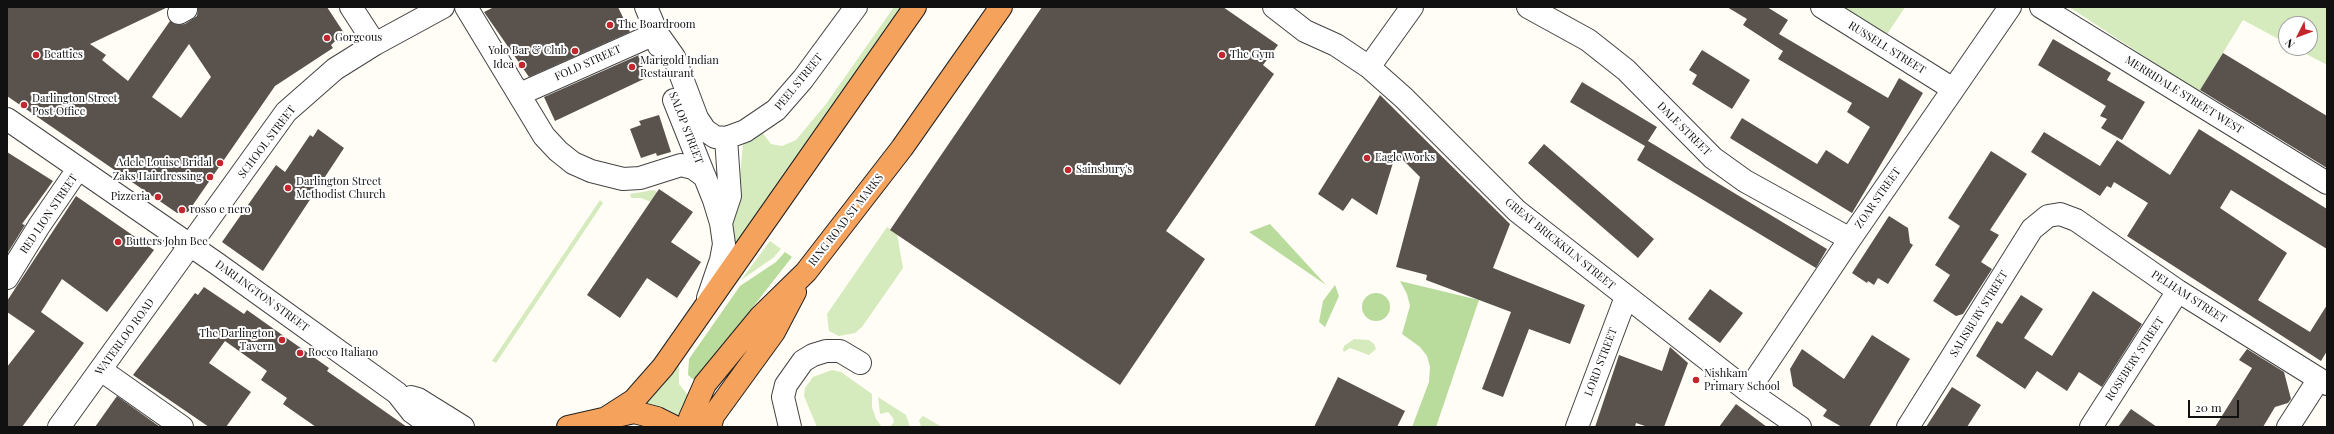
<!DOCTYPE html>
<html>
<head>
<meta charset="utf-8">
<style>
  body { margin:0 }
  #map { position:relative; width:2334px; height:434px; overflow:hidden; background:#fffdf5; font-family:"Playfair Display",serif }
  canvas { display:block }
  .frame { position:absolute; inset:0; border:8px solid #111; pointer-events:none }
  .north { position:absolute; left:2278px; top:16px; width:40px; height:40px; box-sizing:border-box; background:#fff; border:1px solid #a0a0a0; border-radius:50%; rotate:228deg; font-size:11px; font-weight:700; line-height:16px; text-align:center; color:#111 }
  .north::after { content:''; display:block; margin:auto; width:14px; height:18px; background:#c4262e; clip-path:polygon(50% 0,100% 100%,50% 72%,0 100%) }
  .scale { position:absolute; left:2188px; top:400px; width:51px; height:18px; box-sizing:border-box; border:2px solid #111; border-top:0; padding-left:5px; font-size:12px; line-height:14px; white-space:nowrap; color:#111; -webkit-text-stroke:3px #fff; paint-order:stroke }
</style>
</head>
<body>
<div id="map">
<canvas width="2334" height="434"></canvas>
<div class="frame"></div>
<div class="north">N</div>
<div class="scale">20 m</div>
</div>
<script>
const g = document.querySelector('canvas').getContext('2d');
g.lineJoin = 'round';
function fill(path, color) {
  g.fillStyle = color;
  g.fill(path, 'evenodd');
}
function poly(rows) {
  const path = new Path2D();
  for (const r of rows) {
    if (r.length === 3) {
      path.moveTo(r[0] + r[2], r[1]);
      path.arc(r[0], r[1], r[2], 0, 2 * Math.PI);
      continue;
    }
    path.moveTo(r[0], r[1]);
    for (let i = 2; i < r.length; i += 2) path.lineTo(r[i], r[i + 1]);
  }
  return path;
}
function strokePath(path, color, width, dash) {
  g.strokeStyle = color;
  g.lineWidth = width;
  g.lineCap = dash ? 'butt' : 'round';
  g.setLineDash(dash || []);
  g.stroke(path);
}
function label(font, color, halo, rows, align = 'center') {
  g.font = font + ' "Playfair Display",serif';
  g.lineWidth = 4;
  g.setLineDash([]);
  g.textBaseline = 'middle';
  g.strokeStyle = halo;
  g.fillStyle = color;
  for (const [text, x, y, turn = 0] of rows) {
    g.save();
    g.translate(x, y);
    g.rotate((+turn || 0) * Math.PI / 180);
    g.textAlign = isNaN(turn) ? turn : align;
    if (halo) g.strokeText(text, 0, 0);
    g.fillText(text, 0, 0);
    g.restore();
  }
}
fill(poly([
  [894,7,904,7,736,245,733,245,730,221,735,188,740,177,743,143,762,132,771,144,782,146,796,140,826,104],
  [1839,7,1905,7,1886,36],
  [2069,7,2327,7,2327,65,2295,48,2310,48,2310,24,2286,24,2286,43,2243,20,2199,92],
  [654,190,657,192,651,202,641,198,631,198,630,194],
  [600,200,603,203,496,363,492,361],
  [887,227,897,234,903,268,862,327,855,333,839,336,829,331,827,314],
  [770,241,781,249,773,258,741,280],
  [1354,339,1369,340,1374,344,1376,349,1369,355,1350,348,1344,352,1343,350,1344,346],
  [679,362,679,384,688,395,679,416,667,409,646,403,662,387],
  [832,370,841,372,872,394,872,407,876,419,882,427,817,427,804,396,805,388,813,377],
  [878,397,906,415,910,427,890,427,894,422,893,418,888,412,880,414],
  [923,416,942,427,921,427,919,420]
]), '#d5ebbd');
fill(poly([
  [1270,224,1326,285,1249,232],
  [785,252,792,257,695,381,688,375,689,359,740,286,776,262],
  [1400,281,1479,300,1436,427,1412,427,1429,382,1430,367,1427,356,1420,347,1402,334,1410,306,1407,294],
  [1335,285,1339,296,1325,327,1319,322,1323,301],
  [1376,307,14]
]), '#b9dc9c');
fill(poly([
  [7,7,168,7,90,44,106,55,102,60,128,81,170,21,179,25,185,24,197,16,198,7,327,7,344,33,331,45,333,48,275,86,188,212,177,213,7,96],
  [189,44,211,77,181,118,152,97],
  [494,7,618,7,630,32,529,77,484,12],
  [1042,7,1223,7,1278,45,1263,65,1274,74,1166,231,1205,259,1120,385,890,230],
  [1727,7,1767,7,1788,20,1779,34,1888,98,1899,78,1923,93,1852,213,1730,138,1742,118,1817,164,1826,150,1848,164,1870,127,1847,112,1852,103,1778,59,1783,51,1743,25,1747,19],
  [2053,39,2111,73,2107,80,2145,102,2122,140,2101,128,2107,119,2100,116,2106,106,2038,65],
  [1702,50,1750,80,1732,109,1692,84,1697,75,1689,70],
  [2223,53,2327,116,2327,168,2200,90],
  [639,55,646,78,555,121,544,97],
  [1582,82,1657,127,1648,141,1827,249,1816,268,1637,160,1645,146,1570,102],
  [1380,95,1510,224,1493,268,1585,305,1570,344,1529,329,1503,397,1482,389,1511,312,1426,280,1427,275,1396,267,1420,177,1396,153,1377,215,1352,198,1343,211,1318,194],
  [659,115,671,152,657,156,656,153,641,158,630,129,641,125,639,121],
  [318,129,344,148,263,271,222,242,276,165,285,172,310,135,313,137],
  [2199,129,2327,209,2327,249,2231,190,2220,208,2287,253,2258,300,2310,332,2327,305,2327,351,2321,361,2127,236,2148,203,2114,182,2111,188,2107,186,2100,196,2031,152,2044,132,2100,166,2117,140,2170,175],
  [1544,144,1654,239,1638,258,1528,163],
  [1991,151,2027,174,1990,230,1999,235,1981,262,1992,269,1963,314,1956,316,1933,301,1950,275,1935,265,1960,226,1948,218],
  [7,152,53,181,22,224,25,225,7,254],
  [659,189,693,212,671,242,701,262,677,298,647,278,620,318,587,295],
  [76,196,154,250,107,312,62,279,41,312,84,343,22,427,7,427,7,367,35,331,7,312,7,301],
  [1889,216,1908,228,1910,243,1913,245,1888,284,1878,278,1874,285,1868,281,1867,283,1852,273],
  [204,287,244,314,247,310,329,368,327,371,407,427,316,427,283,404,287,398,261,380,267,371,225,341,209,363,251,392,226,427,209,427,133,375,195,293,198,295],
  [1710,289,1743,313,1720,343,1688,319],
  [2093,291,2142,324,2102,387,2079,372,2067,391,2037,371,2025,389,1976,356,1997,321,2002,324,2021,295,2043,309,2024,338,2052,356],
  [1872,335,1910,359,1869,427,1842,427,1823,416,1827,410,1793,386,1790,369,1802,349,1844,379],
  [1670,347,1688,363,1664,427,1648,427,1636,423,1635,427,1595,427,1619,355,1662,371],
  [2247,349,2284,372,2291,399,2288,403,2275,407,2263,427,2215,427,2252,368,2239,360],
  [1338,377,1405,411,1397,427,1314,427],
  [1952,387,1981,405,1967,427,1926,427],
  [117,396,160,427,95,427],
  [1736,404,1767,427,1719,427],
  [2131,409,2157,427,2118,427]
]), '#5a524d');
const minor = poly([
  [351,7,375,44],
  [466,7,544,136,558,151,573,163,591,171,623,179,640,178,681,165,693,168,705,177],
  [646,7,657,33,659,46],
  [1274,7,1305,31,1336,45,1369,67,1404,98,1517,211,1748,391,1800,427],
  [1528,7,1588,40,1626,70,1713,158,1745,181,1850,239],
  [1822,7,1953,89],
  [2041,7,2327,183],
  [179,13,186,9],
  [657,33,674,57,697,118,705,130,715,137,726,138,745,131,776,110,803,79,856,7],
  [1369,67,1412,7],
  [520,94,657,33],
  [674,100,714,200,721,223,724,244,721,260,708,298],
  [7,119,216,263,397,393,412,412,433,427],
  [721,223,730,196,726,138],
  [7,278,39,226,78,169],
  [101,370,182,427],
  [1748,391,1850,239,2010,7],
  [411,397,418,399,463,427],
  [59,427,286,112,335,69,375,44,443,7],
  [790,427,783,397,786,385,803,361,813,355,826,351,840,351,860,363],
  [1577,427,1626,297],
  [1908,427,2032,229,2048,216,2060,214,2076,220,2178,291,2327,384],
  [2091,427,2178,291],
  [2288,427,2319,379]
]);
const highway = poly([
  [606,418,634,400,663,367,915,7],
  [568,427,634,412,657,418,675,427],
  [689,427,690,418,705,384,761,316,806,272,902,148,1001,7],
  [710,427,713,416,774,332,795,292]
]);
strokePath(minor, '#444', 24);
strokePath(highway, '#222', 24);
strokePath(minor, '#fff', 22);
strokePath(highway, '#f5a25d', 22);
for (const [x, y, r, color] of [
  [610,25,4,"#c4262e"],
  [327,38,4,"#c4262e"],
  [575,51,4,"#c4262e"],
  [36,55,4,"#c4262e"],
  [1222,55,4,"#c4262e"],
  [522,65,4,"#c4262e"],
  [632,67,4,"#c4262e"],
  [24,105,4,"#c4262e"],
  [1367,158,4,"#c4262e"],
  [220,163,4,"#c4262e"],
  [1068,170,4,"#c4262e"],
  [210,177,4,"#c4262e"],
  [288,188,4,"#c4262e"],
  [158,197,4,"#c4262e"],
  [182,210,4,"#c4262e"],
  [118,242,4,"#c4262e"],
  [282,340,4,"#c4262e"],
  [300,353,4,"#c4262e"],
  [1696,380,4,"#c4262e"]
]) {
  const dot = new Path2D();
  dot.arc(x, y, r, 0, 2 * Math.PI);
  g.fillStyle = color;
  g.fill(dot);
  strokePath(dot, '#fff', 1.5);
}
label('11px', '#111', '#fff', [
  ["The Boardroom",618,25],
  ["Gorgeous",335,38],
  ["Yolo Bar & Club",567,51,"right"],
  ["Beatties",44,55],
  ["The Gym",1230,55],
  ["Marigold Indian",640,61],
  ["Restaurant",640,74],
  ["Idea",514,65,"right"],
  ["Darlington Street",32,99],
  ["Post Office",32,112],
  ["Eagle Works",1375,158],
  ["Adele Louise Bridal",212,163,"right"],
  ["Sainsbury's",1076,170],
  ["Zaks Hairdressing",202,177,"right"],
  ["Darlington Street",296,182],
  ["Methodist Church",296,195],
  ["Pizzeria",150,197,"right"],
  ["rosso e nero",190,210],
  ["Butters John Bee",126,242],
  ["The Darlington",274,334,"right"],
  ["Tavern",274,347,"right"],
  ["Rocco Italiano",308,353],
  ["Nishkam",1704,374],
  ["Primary School",1704,387]
], 'left');
label('11px', '#111', '#fff', [
  ["RUSSELL STREET",1887,48,32],
  ["FOLD STREET",588,63,-24],
  ["PEEL STREET",799,82,-51],
  ["MERRIDALE STREET WEST",2184,95,32],
  ["SALOP STREET",686,128,69],
  ["DALE STREET",1684,129,45],
  ["SCHOOL STREET",267,142,-53],
  ["ZOAR STREET",1878,198,-55],
  ["RED LION STREET",49,214,-56],
  ["RING ROAD ST MARKS",846,220,-52],
  ["GREAT BRICKKILN STREET",1560,244,39],
  ["DARLINGTON STREET",262,296,36],
  ["PELHAM STREET",2189,297,33],
  ["SALISBURY STREET",1979,314,-58],
  ["WATERLOO ROAD",125,337,-54],
  ["ROSEBERY STREET",2135,359,-57],
  ["LORD STREET",1601,362,-69]
]);
</script>
</body>
</html>
